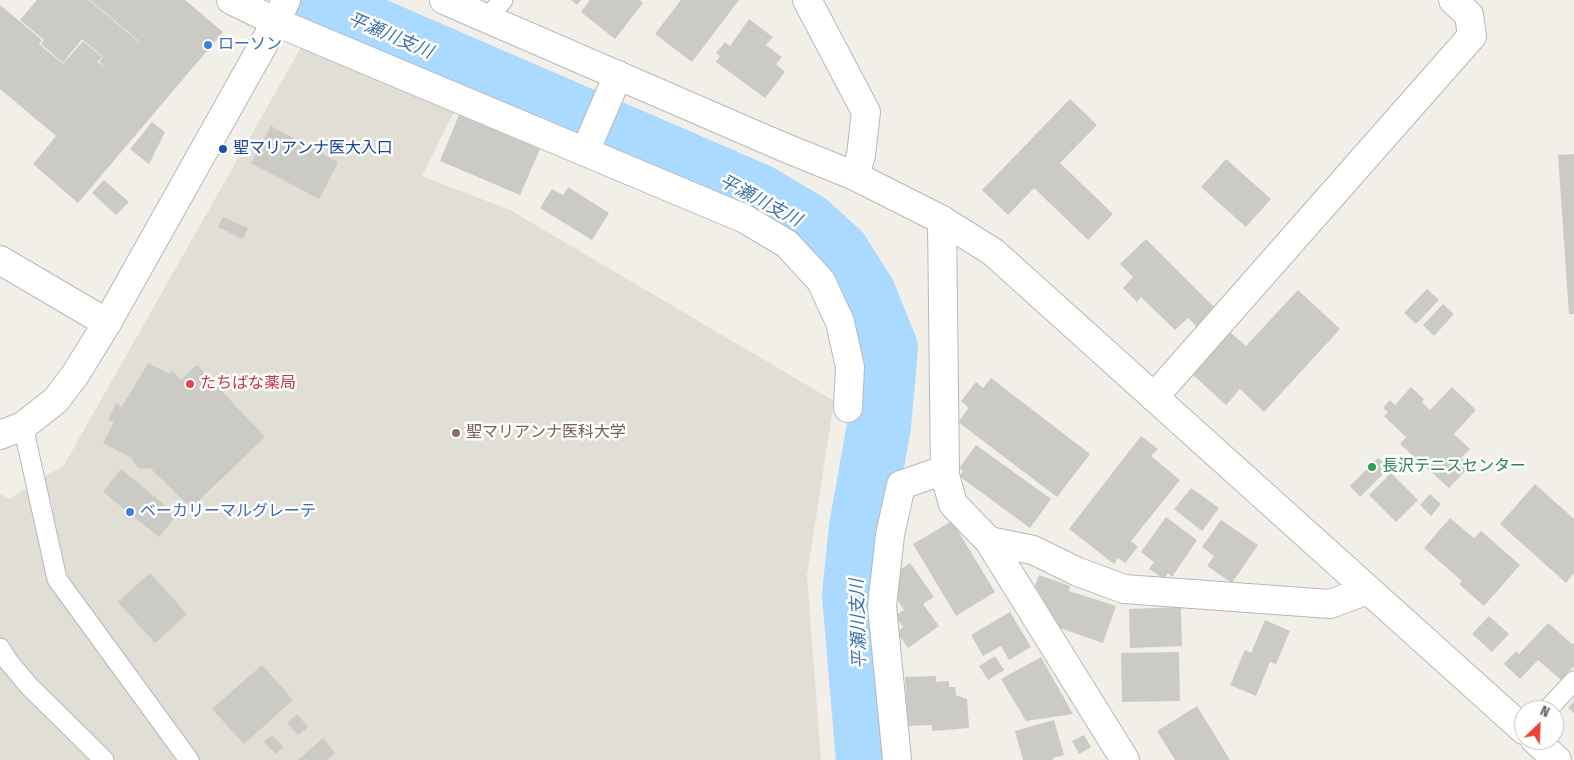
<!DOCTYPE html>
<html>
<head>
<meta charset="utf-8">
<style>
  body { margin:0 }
  #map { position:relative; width:1574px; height:760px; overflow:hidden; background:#f1efe8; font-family:"Fira Sans Condensed",sans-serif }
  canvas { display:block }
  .north { position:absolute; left:1514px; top:700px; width:50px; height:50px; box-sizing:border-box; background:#fff; border:1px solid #bfc1c3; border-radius:50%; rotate:24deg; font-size:14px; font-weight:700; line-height:20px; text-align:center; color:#5f6368 }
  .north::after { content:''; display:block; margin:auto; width:18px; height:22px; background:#ea4335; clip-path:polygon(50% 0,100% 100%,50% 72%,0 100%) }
</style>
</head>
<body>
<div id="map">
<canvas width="1574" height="760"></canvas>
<div class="north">N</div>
</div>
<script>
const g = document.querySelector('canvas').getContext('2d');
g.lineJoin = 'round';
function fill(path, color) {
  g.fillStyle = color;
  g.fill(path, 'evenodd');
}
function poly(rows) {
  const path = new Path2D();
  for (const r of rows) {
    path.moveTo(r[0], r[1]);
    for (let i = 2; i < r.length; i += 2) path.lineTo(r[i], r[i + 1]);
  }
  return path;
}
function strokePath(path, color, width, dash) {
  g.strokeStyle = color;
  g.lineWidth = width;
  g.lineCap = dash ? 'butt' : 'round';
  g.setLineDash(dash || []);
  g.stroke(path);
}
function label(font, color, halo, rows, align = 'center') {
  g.font = font + ' "Fira Sans Condensed","Noto Sans JP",sans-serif';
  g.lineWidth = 5;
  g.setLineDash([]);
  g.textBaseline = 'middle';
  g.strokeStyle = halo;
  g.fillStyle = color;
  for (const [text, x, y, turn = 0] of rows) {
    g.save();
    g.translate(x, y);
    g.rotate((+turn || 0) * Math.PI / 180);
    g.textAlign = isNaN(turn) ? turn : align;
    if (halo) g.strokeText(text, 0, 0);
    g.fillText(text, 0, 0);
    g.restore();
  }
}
fill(poly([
  [303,44,455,110,422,176,510,210,834,401,807,576,821,760,0,760,0,493,9,499,64,465]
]), '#e1ded6');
strokePath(poly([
  [306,0,757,195,806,224,838,253,864,294,886,348,879,426,861,527,854,595,868,760]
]), '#aadaff', 64);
fill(poly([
  [37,0,89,0,138,41,134,47,139,41,90,0,185,0,223,32,78,203,33,164,56,136,0,89,0,5,42,40,39,44,63,64,83,41,102,57,97,62,105,67,99,62,103,57,82,39,63,63,41,44,44,40,20,20],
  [571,0,581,0,577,5],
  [590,0,640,0,643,3,615,39,581,12],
  [681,0,739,0,692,62,655,34],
  [749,19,773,37,766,45,782,57,776,64,785,72,765,98,716,62,720,56,716,53,725,42,730,46],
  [1070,99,1097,125,1060,163,1113,214,1088,240,1034,188,1008,215,982,190],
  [459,115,540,149,520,195,440,161],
  [152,122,165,132,149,164,130,149],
  [271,126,338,162,319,199,251,163],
  [1574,154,1574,314,1569,314,1558,155],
  [1226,159,1271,199,1246,227,1201,187],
  [104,180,129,202,116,215,92,193],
  [568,187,609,213,592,240,540,208,552,189,563,195],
  [223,217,248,228,243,239,218,227],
  [1146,239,1215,308,1197,327,1188,318,1175,330,1141,297,1137,302,1123,288,1133,277,1120,264],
  [1427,289,1439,300,1416,324,1404,313],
  [1298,290,1340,329,1264,412,1240,389,1226,405,1192,374,1230,332,1246,346],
  [1443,304,1454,314,1434,336,1423,325],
  [148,363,169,374,173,371,181,380,197,365,265,437,191,508,150,468,144,469,139,468,134,463,132,458,103,443,114,422,108,420,116,403,122,407],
  [991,378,1090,454,1057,497,958,422,969,408,961,401,976,382,983,388],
  [1411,387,1424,399,1422,402,1430,410,1452,387,1476,410,1454,434,1470,449,1461,458,1470,466,1449,488,1400,444,1406,437,1384,416,1388,412,1383,408,1390,400,1395,405],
  [1141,436,1158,449,1151,456,1180,480,1131,541,1138,547,1125,563,1118,558,1114,564,1069,529],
  [976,445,1051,499,1030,528,959,476,963,471,959,468],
  [1378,458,1389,468,1360,497,1350,486],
  [121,469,177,515,159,537,103,492],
  [1391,473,1418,500,1396,522,1369,495],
  [1535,484,1574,519,1574,573,1566,583,1500,524],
  [1191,488,1219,508,1202,531,1174,509],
  [1430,494,1441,504,1431,516,1420,505],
  [1166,517,1197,540,1172,577,1168,573,1164,579,1149,569,1154,562,1141,552],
  [1450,518,1474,538,1481,531,1520,565,1484,606,1459,584,1462,581,1424,548],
  [1221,520,1258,545,1232,583,1207,566,1214,556,1202,547],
  [952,521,995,592,956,616,913,544],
  [910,563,934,597,923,604,939,626,908,648,897,632,903,627,895,616,904,610,897,599,900,570],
  [150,573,187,614,155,643,118,602],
  [1039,575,1070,586,1069,591,1116,606,1103,643,1060,628,1035,586],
  [1181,607,1182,646,1130,648,1129,609],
  [1010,612,1031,647,1009,660,1001,646,983,656,971,635],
  [1489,616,1509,634,1492,652,1472,634],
  [1265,620,1290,631,1276,664,1270,662,1256,696,1230,685,1245,650,1251,653],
  [1548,623,1572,644,1574,643,1574,666,1561,680,1538,660,1520,679,1504,664,1516,651,1519,654],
  [1179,652,1180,701,1122,702,1121,653],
  [995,656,1004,670,988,680,979,666],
  [1041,657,1073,714,1026,721,1001,679],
  [262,665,293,700,244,744,212,709],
  [936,676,936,682,949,681,949,687,955,687,956,695,967,699,969,728,932,731,932,725,908,726,905,677],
  [1574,701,1574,713,1568,708],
  [1197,706,1230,760,1175,760,1157,731],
  [297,714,308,727,298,735,287,723],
  [1054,720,1064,755,1053,758,1053,760,1023,760,1015,731],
  [272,735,283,747,276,754,264,742],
  [1084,735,1091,747,1079,754,1072,741],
  [323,738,335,753,327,760,298,760]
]), '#cccac5');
const service = poly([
  [487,18,503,0],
  [23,426,57,579,189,760],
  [0,648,8,661,29,686,104,760],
  [1547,710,1574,681]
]);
const minor = poly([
  [231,0,276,22,745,219,787,244,821,281,840,322,850,367,848,408],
  [807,0,866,112,861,155,855,176],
  [585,152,618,75],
  [942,220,945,475,953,504,989,541,1033,550,1078,572,1124,589,1330,604,1368,590],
  [0,260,107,323],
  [1154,397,1472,36,1469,15,1453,0],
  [989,541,1125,760],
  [897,760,882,606,890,535,901,485,944,470]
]);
const tertiary = poly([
  [444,0,781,146,855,176,942,220,993,252,1524,730],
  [0,435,23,426,56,400,75,375,107,323,276,22,286,0],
  [1535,740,1557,760]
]);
strokePath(service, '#b5b8bc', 21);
strokePath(minor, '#b5b8bc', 30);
strokePath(tertiary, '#b5b8bc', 30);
strokePath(service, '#fff', 19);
strokePath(minor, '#fff', 28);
strokePath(tertiary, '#fff', 28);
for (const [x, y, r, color] of [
  [208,45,5,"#3f7fe0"],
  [223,149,5,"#1a4fb4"],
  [190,384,5,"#e0444e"],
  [456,433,5,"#8d6e63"],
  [1372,467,5,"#2e9e5b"],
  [130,512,5,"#3f7fe0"]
]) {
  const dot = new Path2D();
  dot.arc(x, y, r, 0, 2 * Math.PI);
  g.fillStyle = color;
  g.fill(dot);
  strokePath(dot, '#fff', 2);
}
label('16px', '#366cbe', '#fff', [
  ["ローソン",218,45],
  ["ベーカリーマルグレーテ",140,512]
], 'left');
label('16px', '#164399', '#fff', [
  ["聖マリアンナ医大入口",233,149]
], 'left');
label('16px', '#be3a42', '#fff', [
  ["たちばな薬局",200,384]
], 'left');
label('16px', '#785e54', '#fff', [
  ["聖マリアンナ医科大学",466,433]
], 'left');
label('16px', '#27864d', '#fff', [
  ["長沢テニスセンター",1382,467]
], 'left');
label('italic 18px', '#4174aa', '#fff', [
  ["平瀬川支川",390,36,23],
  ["平瀬川支川",760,201,28],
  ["平瀬川支川",859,624,-92]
]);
</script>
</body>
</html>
